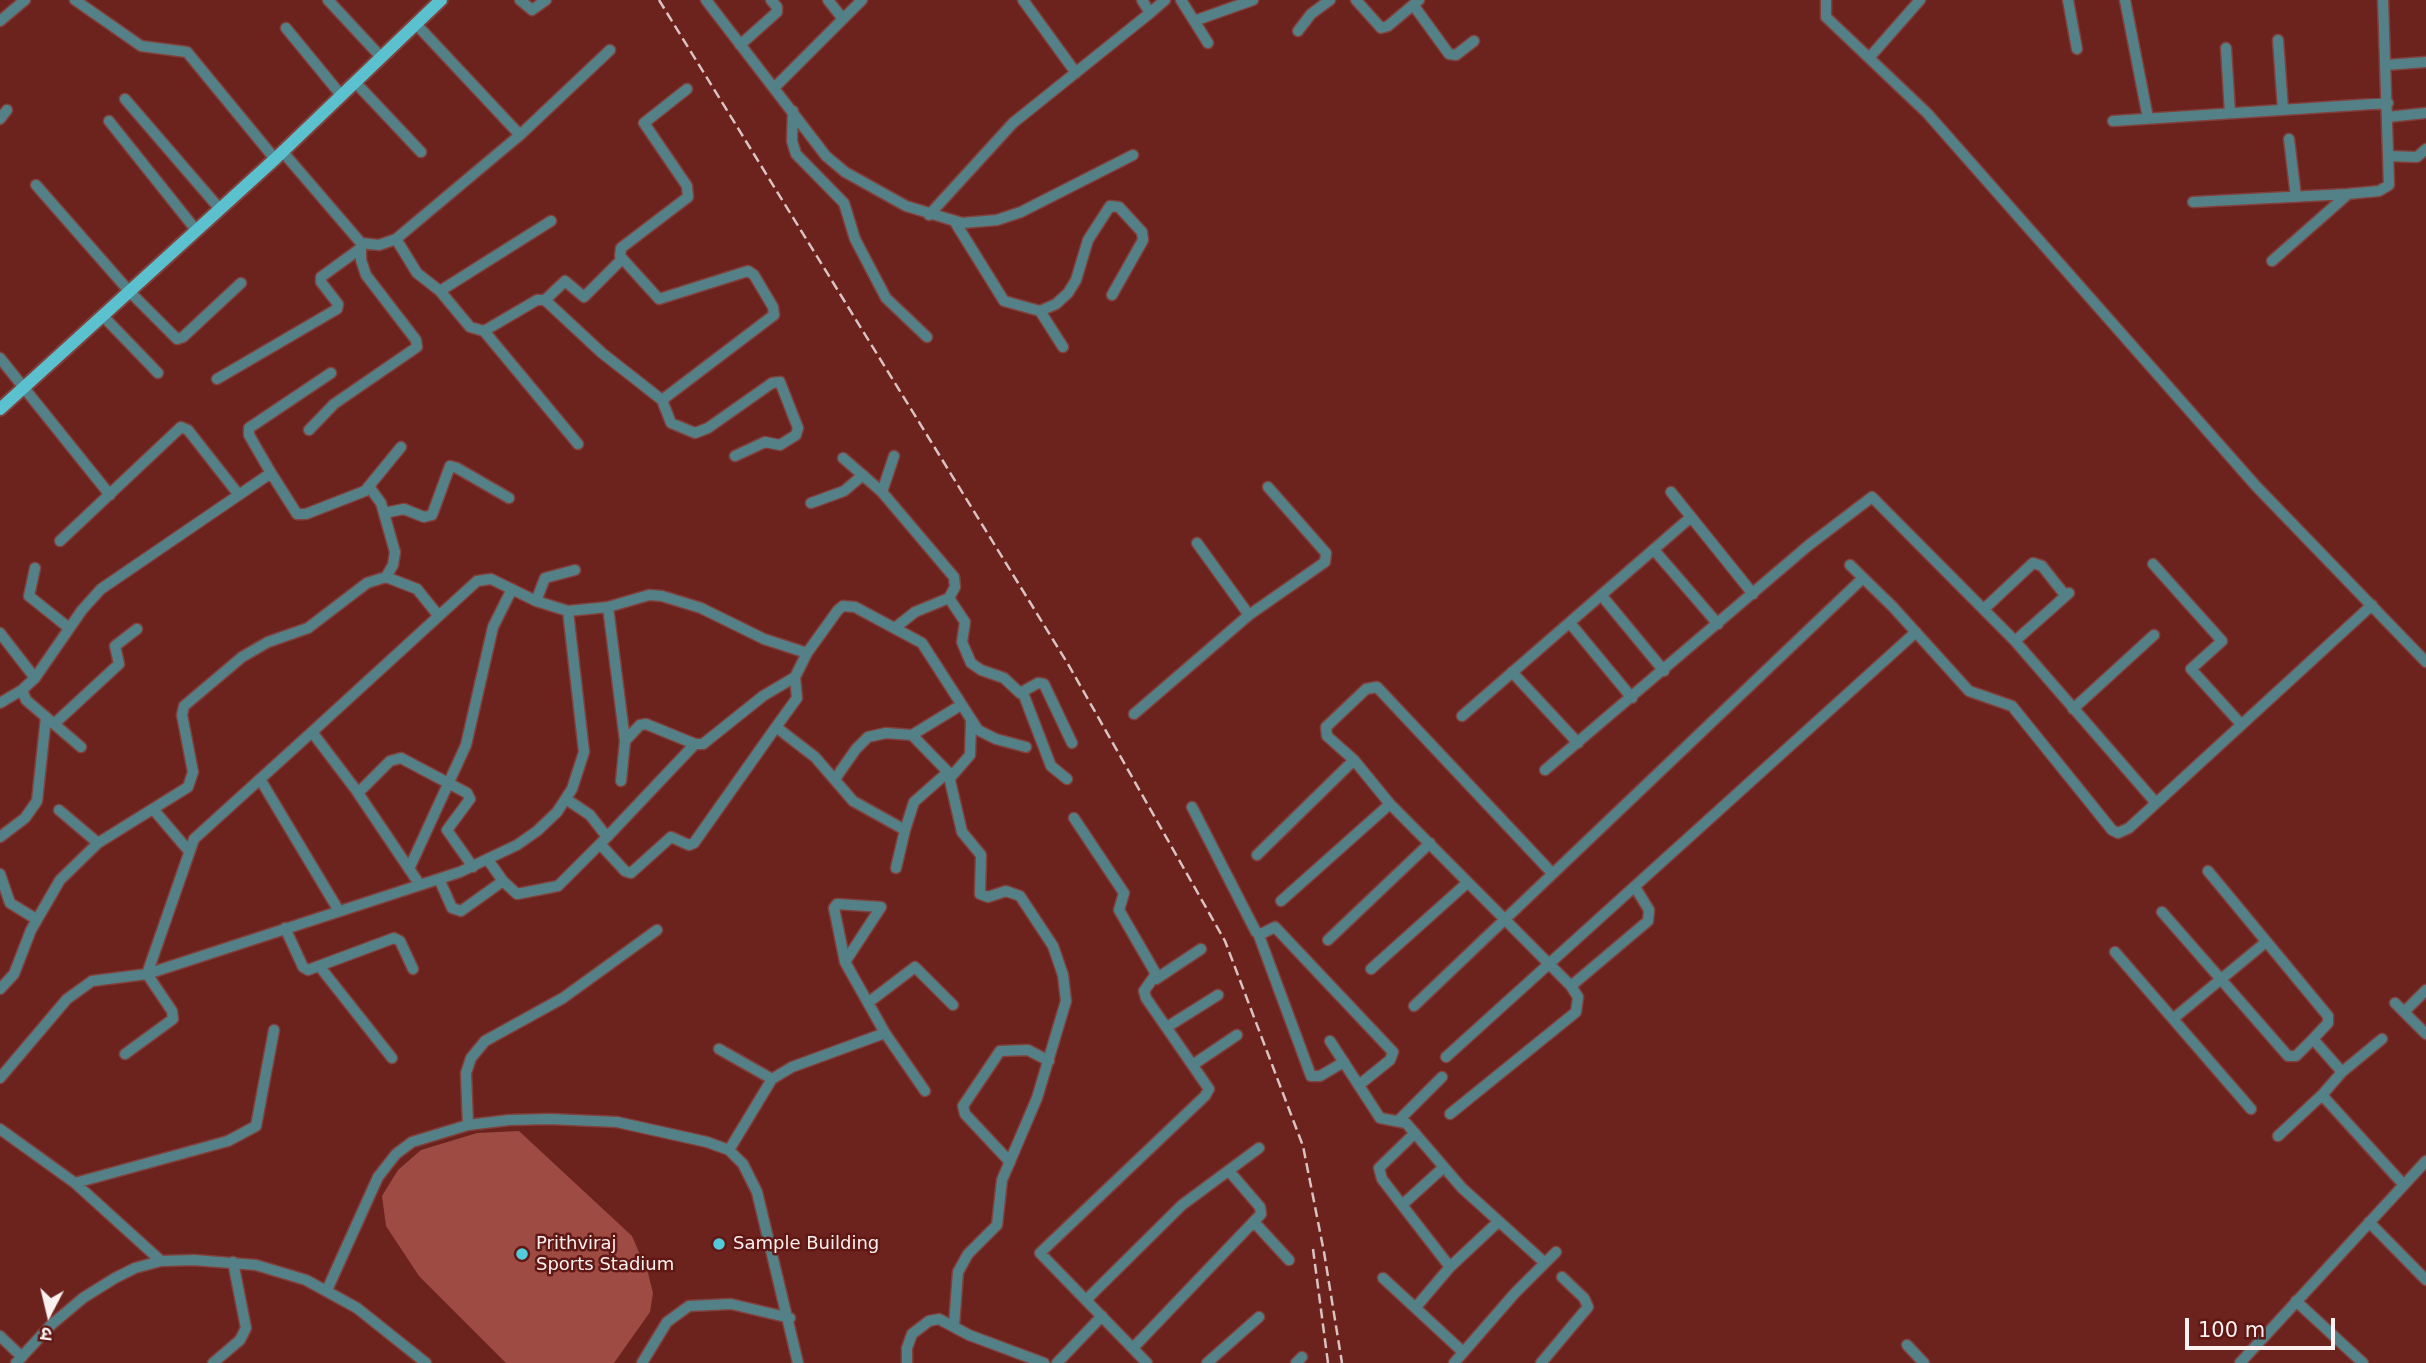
<!DOCTYPE html>
<html>
<head>
<meta charset="utf-8">
<style>
  body { margin:0 }
  #map { position:relative; width:2426px; height:1363px; overflow:hidden; background:#6c231e; font-family:"DejaVu Sans","Noto Sans Devanagari",sans-serif }
  canvas { display:block }
  .north { position:absolute; left:14px; top:1279px; width:70px; height:70px; -webkit-text-stroke:5px #601814; paint-order:stroke; rotate:187deg; font-size:19px; font-weight:700; line-height:28px; text-align:center; color:#fbf1f0 }
  .north::after { content:''; display:block; margin:auto; width:24px; height:32px; background:#fbf1f0; clip-path:polygon(50% 0,100% 100%,50% 72%,0 100%) }
  .scale { position:absolute; left:2185px; top:1318px; width:150px; height:32px; box-sizing:border-box; border:4px solid #fbf1f0; border-top:0; padding-left:9px; font-size:21px; line-height:24px; white-space:nowrap; color:#fbf1f0; -webkit-text-stroke:5px #601814; paint-order:stroke }
</style>
</head>
<body>
<div id="map">
<canvas width="2426" height="1363"></canvas>
<div class="north">उ</div>
<div class="scale">100 m</div>
</div>
<script>
const g = document.querySelector('canvas').getContext('2d');
g.lineJoin = 'round';
function fill(path, color) {
  g.fillStyle = color;
  g.fill(path, 'evenodd');
}
function poly(rows) {
  const path = new Path2D();
  for (const r of rows) {
    path.moveTo(r[0], r[1]);
    for (let i = 2; i < r.length; i += 2) path.lineTo(r[i], r[i + 1]);
  }
  return path;
}
function strokePath(path, color, width, dash) {
  g.strokeStyle = color;
  g.lineWidth = width;
  g.lineCap = dash ? 'butt' : 'round';
  g.setLineDash(dash || []);
  g.stroke(path);
}
function label(font, color, halo, rows, align = 'center') {
  g.font = font + ' "DejaVu Sans",sans-serif';
  g.lineWidth = 5;
  g.setLineDash([]);
  g.textBaseline = 'middle';
  g.strokeStyle = halo;
  g.fillStyle = color;
  for (const [text, x, y, turn = 0] of rows) {
    g.save();
    g.translate(x, y);
    g.rotate((+turn || 0) * Math.PI / 180);
    g.textAlign = isNaN(turn) ? turn : align;
    if (halo) g.strokeText(text, 0, 0);
    g.fillText(text, 0, 0);
    g.restore();
  }
}
fill(poly([
  [519,1131,632,1236,648,1273,653,1293,650,1312,614,1363,506,1363,419,1276,386,1226,382,1196,398,1170,421,1150,477,1133]
]), '#9d4b43');
const minor = poly([
  [75,0,141,46,187,52,275,159],
  [328,0,381,57],
  [520,0,532,10,546,0],
  [706,0,826,156,845,172,906,206,962,223,997,220,1021,212,1133,155],
  [828,0,843,19],
  [1023,0,1076,73],
  [1181,0,1208,43],
  [1356,0,1381,28,1388,26,1419,0],
  [1826,0,1826,17,1927,113,2256,486,2426,662],
  [2068,0,2077,49],
  [2125,0,2148,118],
  [1414,6,1449,54,1456,55,1474,41],
  [1150,13,1165,0],
  [0,21,25,0],
  [1194,21,1253,0],
  [286,28,341,95],
  [1298,31,1311,14,1330,0],
  [2278,40,2283,109],
  [740,45,777,12,777,7,771,0],
  [2226,48,2230,113],
  [1869,58,1920,0],
  [2386,65,2426,62],
  [355,82,421,152],
  [775,87,862,0],
  [125,99,219,208],
  [793,111,792,141,796,154,844,203,855,239,886,298,927,337],
  [2388,117,2426,113],
  [0,119,7,110],
  [109,121,196,230],
  [2113,121,2388,103],
  [520,135,610,50],
  [2289,139,2296,197],
  [282,151,361,243,379,245,396,239,520,135,416,24],
  [2389,156,2417,157,2426,149],
  [36,185,129,291,177,339,183,337,241,283],
  [2193,202,2347,194,2379,191,2389,185,2383,0],
  [929,215,1013,123,1150,13,1142,0],
  [955,222,1004,301,1040,311,1056,304,1068,293,1076,280,1088,240,1110,206,1119,207,1142,232,1143,240,1112,295],
  [396,239,417,273,440,291,470,327,484,331,578,444],
  [2272,261,2347,195],
  [440,291,551,221],
  [545,300,565,281,584,297,622,259],
  [1040,311,1063,347],
  [102,315,158,373],
  [484,331,537,300,545,300,602,353,662,400,774,315,773,307,754,275,748,271,659,299,620,256,621,248,688,197,687,186,644,123,687,89],
  [0,358,110,495],
  [217,379,337,309,338,304,321,282,321,277,361,248],
  [662,400,671,423,695,433,708,428,772,383,780,382,798,428,796,435,780,445,765,442,735,456],
  [309,430,334,404,417,347,416,340,366,275,361,260,361,243],
  [894,456,882,492,954,577,955,587,949,598],
  [843,458,882,492],
  [271,473,297,514,306,514,365,491,401,447],
  [370,488,381,503,395,552,393,565,386,577],
  [1671,492,1753,594],
  [811,503,844,491,863,475],
  [384,513,404,509,424,517,432,515,450,466,457,468,509,498],
  [60,541,181,427,188,430,239,495],
  [1197,543,1249,615],
  [1654,550,1718,624],
  [2153,564,2222,641,2191,669,2240,723],
  [1850,565,1893,607,1969,691,2012,706,2112,830,2118,833,2129,828,2372,605],
  [35,568,29,596,69,628],
  [1602,596,1664,671],
  [536,601,545,578,575,570],
  [608,607,625,741,621,781],
  [1984,609,2033,563,2042,566,2065,595],
  [1570,623,1632,698],
  [896,627,915,612,949,598,965,622,962,642,971,663,981,670,1004,678,1020,693,1038,683,1044,684,1072,743],
  [0,633,35,678,22,690,26,700,81,747],
  [2015,641,2069,593],
  [807,653,795,677,797,698,776,727,815,757,853,801,905,830,914,802,948,772],
  [1512,672,1578,743],
  [35,678,82,610,101,589,271,473,249,435,249,428,331,373],
  [1023,693,1051,766,1067,779],
  [0,703,22,690],
  [2073,709,2154,635],
  [1134,714,1249,615,1325,562,1326,553,1268,487],
  [1462,716,1691,517],
  [54,724,119,664,115,646,137,629],
  [625,741,640,725,646,724,695,744,703,744,763,696,795,677],
  [1545,770,1809,545,1872,497,2015,641,2156,803],
  [950,778,970,755,971,721],
  [260,779,339,911],
  [835,779,856,749,868,737,886,733,912,735],
  [358,793,390,761,401,758,467,793,470,799,447,830,473,867],
  [566,799,590,815,607,837,600,844,625,871,631,873,671,837,689,845,694,843,776,727],
  [1192,807,1256,932,1261,934,1275,927,1393,1052,1390,1060,1359,1085],
  [153,809,188,850],
  [1074,818,1124,893,1119,910,1156,974,1144,991,1146,998,1209,1089,1205,1096,1040,1253,1147,1363],
  [0,837,25,818,37,801,46,717],
  [607,837,695,744],
  [98,843,188,787,193,772,182,715,184,706,242,657,268,642,308,628,367,583,386,577,417,589,438,615],
  [1257,855,1354,760],
  [896,868,905,830],
  [409,869,466,745,493,627,512,589],
  [2208,871,2328,1016,2328,1023,2313,1039],
  [1552,873,1377,687,1366,689,1326,727,1327,736,1354,760,1390,804,1571,986],
  [0,874,10,903,36,919],
  [439,879,452,908,461,911,503,881,488,860],
  [503,881,517,894,558,886,600,844],
  [420,885,356,790,312,732,477,581,491,579,536,601,568,611],
  [1281,901,1390,804],
  [2162,912,2288,1056,2296,1056,2313,1039,2342,1072,2322,1095,2403,1184],
  [285,928,303,967,308,970,394,938,400,941,413,969],
  [1258,933,1311,1076,1320,1076,1344,1062],
  [1328,940,1430,843],
  [2115,952,2251,1109],
  [320,967,392,1058],
  [1371,969,1467,883],
  [1156,979,1201,949],
  [0,989,14,974,31,930,60,880,98,843,59,810],
  [869,1002,915,967,953,1005],
  [2395,1003,2426,1034],
  [1414,1006,1863,578],
  [2404,1012,2426,990],
  [2174,1018,2266,942],
  [1167,1027,1218,995],
  [885,1033,925,1091],
  [1330,1041,1380,1118,1406,1123,1462,1188,1545,1263],
  [719,1049,772,1079],
  [125,1054,173,1019,172,1011,147,974,194,839,312,732],
  [1446,1057,1916,632],
  [1194,1064,1237,1035],
  [2342,1072,2382,1039],
  [0,1078,67,999,92,981,147,974,460,872,517,845,537,831,557,812,572,789,584,752,568,611,608,607,649,595,662,596,701,608,764,639,807,653,838,610,843,606,855,607,922,643,978,730,996,739,1026,747],
  [1450,1114,1576,1012,1578,997,1571,986,1648,921,1649,910,1635,887],
  [1399,1120,1442,1077],
  [468,1125,466,1073,471,1058,485,1041,563,998,657,930],
  [0,1129,75,1183,161,1261],
  [2278,1136,2322,1095],
  [729,1150,772,1079,792,1067,885,1033,845,962,834,908,837,904,881,907,845,962],
  [1010,1162,965,1114,963,1106,1000,1051,1028,1050,1049,1061],
  [75,1183,228,1141,256,1126,274,1030],
  [1402,1205,1382,1179,1379,1168,1415,1133],
  [1254,1222,1289,1260],
  [2369,1222,2426,1280],
  [1450,1267,1498,1222],
  [1383,1278,1463,1352],
  [327,1290,378,1177,396,1154,412,1142,468,1125,509,1120,550,1119,617,1122,707,1142,729,1150,743,1164,757,1192,798,1363],
  [1087,1299,1182,1205,1259,1148],
  [2296,1301,2363,1363],
  [1416,1307,1450,1267,1402,1205,1444,1167],
  [954,1326,958,1272,968,1254,997,1225,1002,1180,1037,1098,1066,1001,1063,975,1053,946,1020,896,1006,891,988,897,980,894,981,855,962,832,948,772,912,735,961,705],
  [0,1336,22,1357],
  [1907,1345,1924,1363],
  [1133,1348,1261,1214,1260,1207,1229,1171],
  [16,1363,51,1325,83,1298,115,1278,135,1268,161,1261,194,1260,256,1265,306,1280,357,1308,426,1363],
  [213,1363,240,1340,246,1328,233,1262],
  [642,1363,667,1322,689,1306,731,1304,790,1318],
  [907,1363,907,1348,912,1334,929,1321,939,1319,969,1335,1044,1363],
  [1057,1363,1102,1316],
  [1207,1363,1259,1317],
  [1296,1363,1302,1357],
  [1454,1363,1515,1293,1556,1252],
  [1541,1363,1588,1307,1584,1298,1562,1277],
  [2240,1363,2426,1161]
]);
const major = poly([
  [0,409,275,159,441,0]
]);
strokePath(minor, '#80403b', 13);
strokePath(major, '#80403b', 16);
strokePath(minor, '#548188', 10);
strokePath(major, '#5cc1cf', 12);
strokePath(poly([
  [659,0,1068,664,1225,941,1303,1146,1324,1252,1342,1363],
  [1313,1249,1328,1363]
]), '#dac2c0', 2.5, [10, 5]);
for (const [x, y, r, color] of [
  [719,1244,7,"#53cbdb"],
  [522,1254,7,"#53cbdb"]
]) {
  const dot = new Path2D();
  dot.arc(x, y, r, 0, 2 * Math.PI);
  g.fillStyle = color;
  g.fill(dot);
  strokePath(dot, '#601814', 2.5);
}
label('18px', '#fbf1f0', '#601814', [
  ["Prithviraj",536,1244],
  ["Sports Stadium",536,1265],
  ["Sample Building",733,1244]
], 'left');
</script>
</body>
</html>
